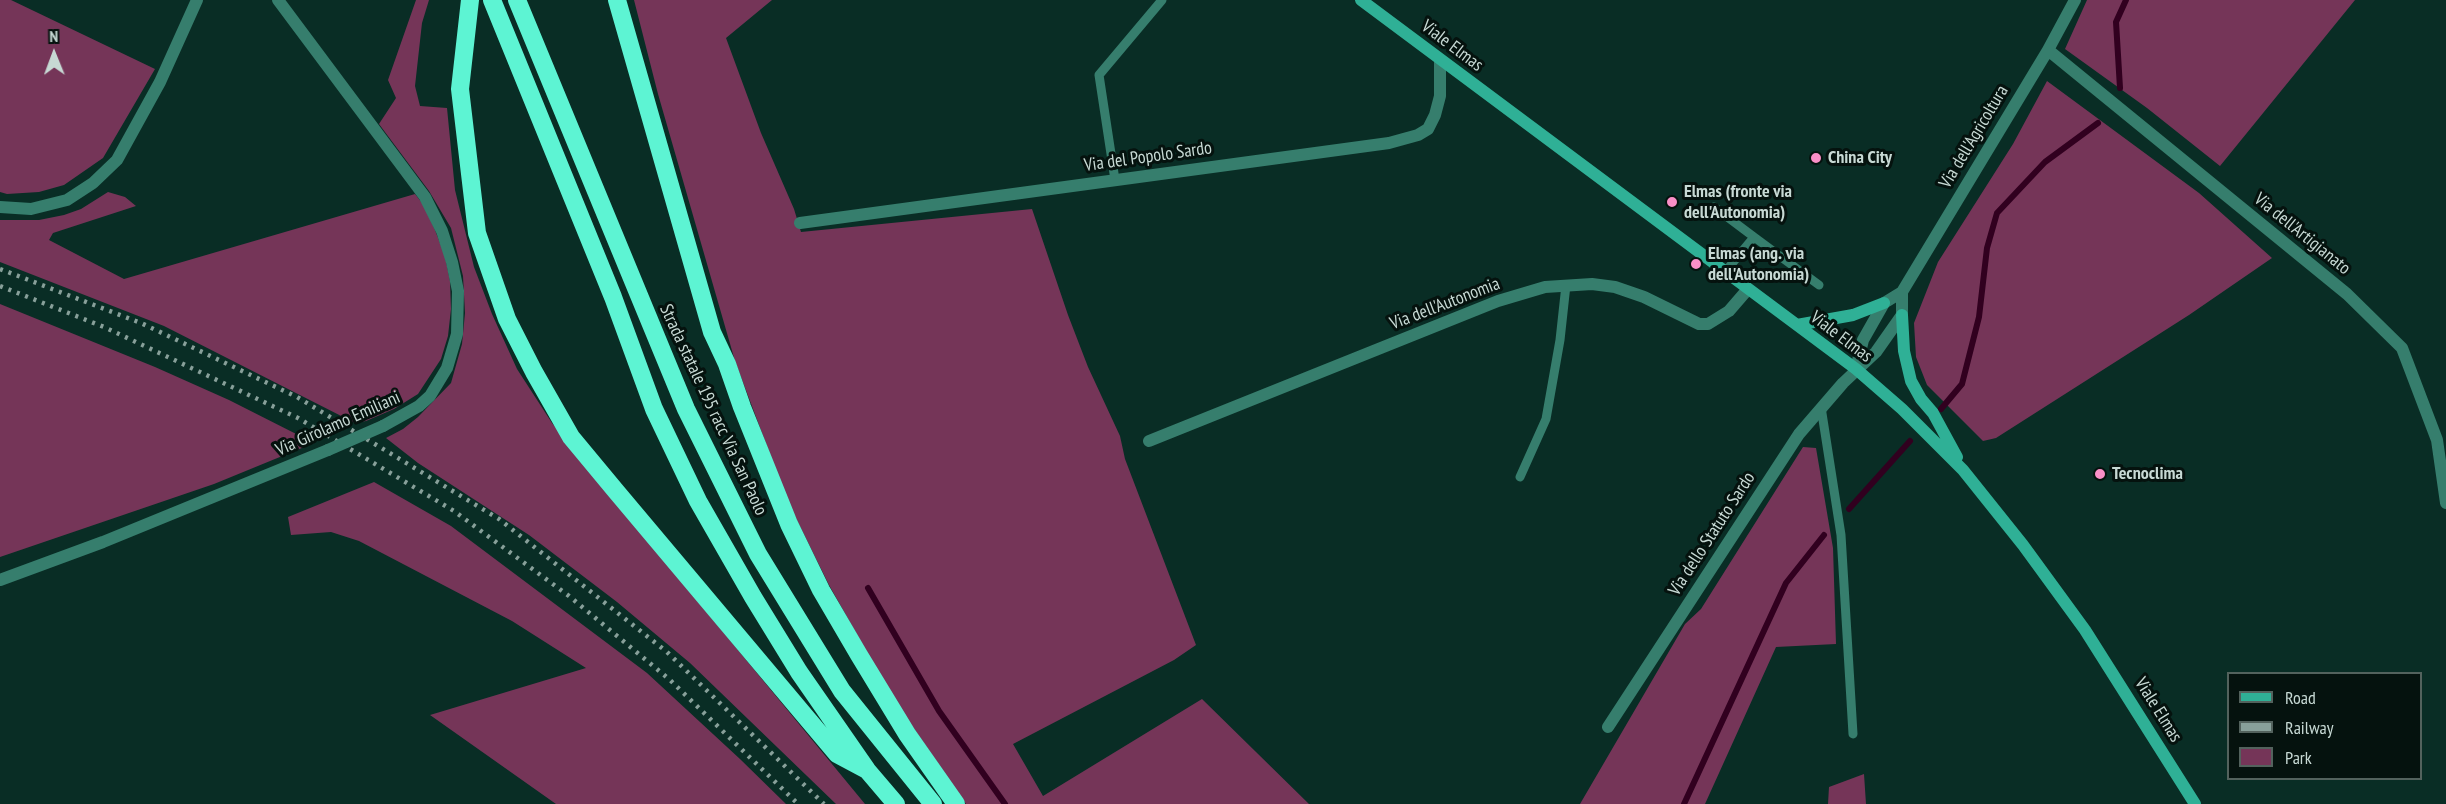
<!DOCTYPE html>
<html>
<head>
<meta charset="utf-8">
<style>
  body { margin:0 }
  #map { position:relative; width:2446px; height:804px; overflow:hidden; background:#092d25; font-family:"PT Sans Narrow",sans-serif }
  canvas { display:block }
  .legend { position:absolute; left:2227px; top:672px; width:195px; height:108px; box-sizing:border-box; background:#05120e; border:2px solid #53625d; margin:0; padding:8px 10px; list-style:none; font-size:18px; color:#c7d9d4 }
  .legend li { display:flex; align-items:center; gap:12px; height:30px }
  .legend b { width:30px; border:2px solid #53625d }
  .north { position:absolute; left:24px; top:24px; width:60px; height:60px; -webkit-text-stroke:4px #05120e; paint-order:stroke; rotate:359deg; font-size:16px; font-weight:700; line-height:24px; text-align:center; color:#c7d9d4 }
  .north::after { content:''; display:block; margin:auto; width:21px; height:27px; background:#c7d9d4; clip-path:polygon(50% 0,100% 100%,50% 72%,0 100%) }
</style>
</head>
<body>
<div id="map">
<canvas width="2446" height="804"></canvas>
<ul class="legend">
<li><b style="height:8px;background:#2fb096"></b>Road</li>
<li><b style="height:8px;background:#88a09a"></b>Railway</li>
<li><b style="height:16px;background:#753558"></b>Park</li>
</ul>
<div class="north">N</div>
</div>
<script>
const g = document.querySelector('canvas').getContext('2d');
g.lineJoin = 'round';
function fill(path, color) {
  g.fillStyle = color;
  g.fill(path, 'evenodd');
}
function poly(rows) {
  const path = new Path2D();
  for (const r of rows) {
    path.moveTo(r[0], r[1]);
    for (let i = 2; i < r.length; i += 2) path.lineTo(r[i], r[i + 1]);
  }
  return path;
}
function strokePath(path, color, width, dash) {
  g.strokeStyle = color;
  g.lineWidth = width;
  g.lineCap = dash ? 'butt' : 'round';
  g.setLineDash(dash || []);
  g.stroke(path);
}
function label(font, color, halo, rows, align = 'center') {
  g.font = font + ' "PT Sans Narrow",sans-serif';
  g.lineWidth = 6;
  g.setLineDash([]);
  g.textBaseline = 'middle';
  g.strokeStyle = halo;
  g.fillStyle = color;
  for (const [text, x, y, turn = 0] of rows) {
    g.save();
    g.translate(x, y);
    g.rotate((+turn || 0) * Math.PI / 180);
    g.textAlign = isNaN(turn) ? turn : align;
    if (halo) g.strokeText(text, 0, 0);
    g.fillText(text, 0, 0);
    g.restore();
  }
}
fill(poly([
  [0,0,11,0,155,69,103,158,64,185,39,192,7,194,0,192],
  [416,0,429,0,422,23,415,86,420,106,447,108,455,190,474,267,492,314,517,369,552,423,591,472,865,804,836,804,690,663,617,602,529,535,418,463,386,438,403,429,418,417,451,383,462,344,465,313,463,276,451,228,429,191,379,124,396,98,388,80],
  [634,0,772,0,726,38,761,133,794,209,801,232,1032,209,1068,315,1088,367,1120,436,1125,459,1196,645,1174,660,1013,744,1043,796,1202,699,1309,804,966,804,906,717,877,670,829,585,788,502,735,361,658,94],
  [2087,0,2355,0,2220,166,2147,108,2065,49],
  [2047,81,2199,193,2272,258,2189,315,1996,438,1983,441,1927,385,1916,357,1914,323,1938,262,2013,144],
  [108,192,125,197,136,206,53,233,49,240,124,279,415,194,423,204,435,230,445,256,450,281,451,309,448,336,441,359,418,394,394,409,366,421,355,423,164,326,0,262,0,220,39,220,64,215,81,209],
  [0,304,155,367,229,400,314,443,214,484,0,557],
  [1803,447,1816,448,1833,548,1836,644,1776,647,1705,804,1580,804,1685,624,1701,609],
  [374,482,451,526,647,673,740,759,786,804,556,804,430,715,586,668,512,621,359,541,331,532,291,535,288,517],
  [1864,774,1866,804,1828,804,1829,787]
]), '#753558');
strokePath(poly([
  [2120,88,2116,22,2126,0],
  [1941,409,1962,384,1979,317,1987,248,1997,213,2045,162,2098,123],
  [1849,509,1910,441],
  [868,588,939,711,1005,804],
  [1684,804,1786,583,1824,535]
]), '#31001f', 6);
strokePath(poly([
  [1115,180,1099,75,1162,0],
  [1714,207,1754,237,1725,272],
  [1754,237,1819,285],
  [1821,407,1841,535,1853,734],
  [1520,477,1546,419,1560,340,1566,285]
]), '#367e6d', 9);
strokePath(poly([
  [278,0,425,197,442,231,452,262,458,291,457,334,447,368,430,396,419,406,383,426],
  [2048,50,2347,294,2402,348,2437,440,2446,503],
  [0,207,31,209,67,200,93,183,117,160,160,82,197,0],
  [800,223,1389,143,1418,135,1428,129,1435,115,1440,96,1440,60],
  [1856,369,1863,340,1884,303,1902,292,2048,50,2075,0],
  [1149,441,1498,301,1545,287,1592,284,1615,287,1644,297,1699,324,1708,324,1729,311,1748,289],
  [0,580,103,542,328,450],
  [1608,727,1799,434,1843,383,1876,352,1902,315,1902,292]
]), '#367e6d', 12);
strokePath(poly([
  [1361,0,1856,369,1902,409,1963,470,2023,545,2085,630,2195,804],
  [1902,315,1904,351,1911,381,1921,399,1933,413,1957,457],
  [1797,325,1853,315,1884,303]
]), '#2fb096', 12);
strokePath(poly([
  [470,0,460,89,477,233,507,319,534,372,571,437,615,490,837,754,867,770],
  [492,0,613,297,654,409,698,501,753,597,799,672,867,770,896,804],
  [517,0,686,409,758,554,842,691,933,804],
  [617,0,712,332,727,364,742,407,789,524,821,590,859,655,907,734,956,804]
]), '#5df4d3', 18);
strokePath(poly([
  [0,269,141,323,297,397,499,519,667,652,824,804],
  [0,286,104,327,298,418,454,511,569,596,670,680,798,804]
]), '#88a09a', 4.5, [3, 6]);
strokePath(poly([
  [328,450,383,426]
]), '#367e6d', 12);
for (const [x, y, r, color] of [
  [1816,158,6,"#fa8fc7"],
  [1672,202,6,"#fa8fc7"],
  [1696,264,6,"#fa8fc7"],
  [2100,474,6,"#fa8fc7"]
]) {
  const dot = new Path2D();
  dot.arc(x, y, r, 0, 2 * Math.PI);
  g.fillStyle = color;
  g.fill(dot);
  strokePath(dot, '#05120e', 2);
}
label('18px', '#c7d9d4', '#05120e', [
  ["Viale Elmas",1452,46,37],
  ["Via dell'Agricoltura",1974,137,-59],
  ["Via del Popolo Sardo",1148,157,-8],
  ["Via dell'Artigianato",2302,234,39],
  ["Via dell'Autonomia",1445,304,-21],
  ["Viale Elmas",1841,337,37],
  ["Strada statale 195 racc Via San Paolo",713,410,65],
  ["Via Girolamo Emiliani",338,424,-24],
  ["Via dello Statuto Sardo",1712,534,-57],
  ["Viale Elmas",2158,710,58]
]);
label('bold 18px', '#c7d9d4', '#05120e', [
  ["China City",1828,158],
  ["Elmas (fronte via",1684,192],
  ["dell'Autonomia)",1684,213],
  ["Elmas (ang. via",1708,254],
  ["dell'Autonomia)",1708,275],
  ["Tecnoclima",2112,474]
], 'left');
</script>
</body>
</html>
